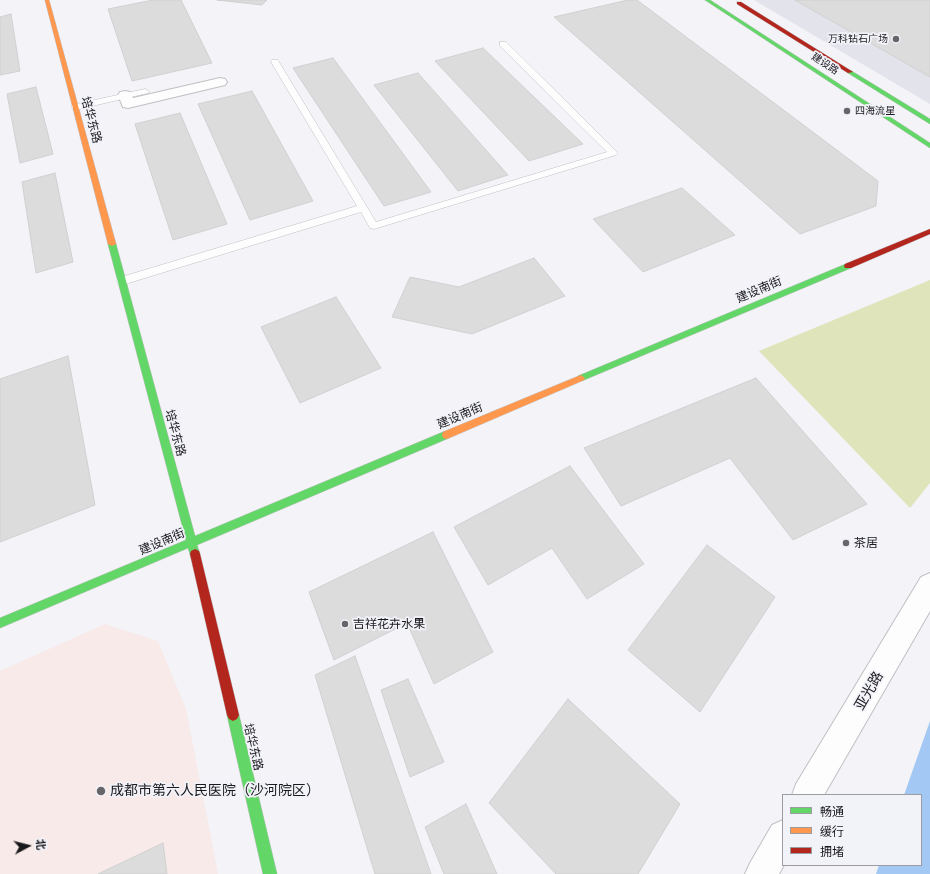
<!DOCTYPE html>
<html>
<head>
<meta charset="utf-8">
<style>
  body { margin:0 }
  #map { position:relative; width:930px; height:874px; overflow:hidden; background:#f3f3f8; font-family:"Alegreya Sans","Noto Sans SC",sans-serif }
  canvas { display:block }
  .legend { position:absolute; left:782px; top:794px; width:140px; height:72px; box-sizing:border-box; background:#f2f2f9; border:1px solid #9c9ca1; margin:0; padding:5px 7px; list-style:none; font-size:12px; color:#1a1a1d }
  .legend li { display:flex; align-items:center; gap:8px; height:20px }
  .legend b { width:20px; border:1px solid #9c9ca1 }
  .north { position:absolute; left:8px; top:826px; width:40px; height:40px; -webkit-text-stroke:3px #f2f2f9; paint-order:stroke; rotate:83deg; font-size:11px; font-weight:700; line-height:16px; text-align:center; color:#1a1a1d }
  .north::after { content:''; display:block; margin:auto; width:14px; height:18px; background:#1a1a1d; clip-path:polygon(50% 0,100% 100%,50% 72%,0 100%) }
</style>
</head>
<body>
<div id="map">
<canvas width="930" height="874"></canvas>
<ul class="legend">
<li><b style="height:5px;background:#63d668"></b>畅通</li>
<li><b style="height:5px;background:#ff974d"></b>缓行</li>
<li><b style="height:5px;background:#b3261e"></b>拥堵</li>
</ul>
<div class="north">北</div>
</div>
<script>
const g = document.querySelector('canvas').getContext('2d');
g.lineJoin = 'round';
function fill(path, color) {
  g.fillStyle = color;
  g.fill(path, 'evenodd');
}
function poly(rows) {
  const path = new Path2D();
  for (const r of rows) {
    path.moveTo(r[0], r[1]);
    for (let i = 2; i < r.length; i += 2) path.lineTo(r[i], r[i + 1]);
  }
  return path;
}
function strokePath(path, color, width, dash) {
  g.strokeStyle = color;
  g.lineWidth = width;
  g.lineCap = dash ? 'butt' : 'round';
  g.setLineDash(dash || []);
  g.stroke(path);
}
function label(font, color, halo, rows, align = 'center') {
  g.font = font + ' "Alegreya Sans","Noto Sans SC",sans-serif';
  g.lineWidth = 3.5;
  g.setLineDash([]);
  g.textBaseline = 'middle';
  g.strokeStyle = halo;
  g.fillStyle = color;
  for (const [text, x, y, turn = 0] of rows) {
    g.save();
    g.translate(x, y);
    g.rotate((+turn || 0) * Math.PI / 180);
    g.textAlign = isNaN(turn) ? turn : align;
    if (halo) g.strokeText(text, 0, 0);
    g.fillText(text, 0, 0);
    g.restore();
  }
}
fill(poly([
  [754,0,930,0,930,104]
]), '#e3e3ec');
fill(poly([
  [105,624,158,641,186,709,218,874,0,874,0,671]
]), '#f8eae8');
fill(poly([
  [930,280,930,483,910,508,759,351]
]), '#dfe4ba');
fill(poly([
  [930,721,930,874,876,874,879,865,921,865,921,795,904,795]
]), '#a3c8f4');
const building = poly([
  [153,0,181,0,212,63,132,81,108,9,153,0],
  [217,0,267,0,262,5,217,0],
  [628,0,637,0,878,181,876,206,800,234,554,17,628,0],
  [795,0,930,0,930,77,795,0],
  [11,14,20,71,0,75,0,17,11,14],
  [483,48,583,144,529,161,435,61,483,48],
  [333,58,431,192,384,206,293,68,333,58],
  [418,73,508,175,458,191,374,85,418,73],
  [36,87,53,154,20,163,7,94,36,87],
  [252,91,313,201,250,220,198,104,252,91],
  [180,113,227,224,173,240,135,124,180,113],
  [55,173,73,262,36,273,22,182,55,173],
  [682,188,735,235,643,272,593,219,682,188],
  [534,258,565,296,472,334,392,317,410,277,459,287,534,258],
  [336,297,381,368,300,403,261,327,336,297],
  [68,356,95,505,0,542,0,379,68,356],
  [756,378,867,504,793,540,730,458,621,506,584,448,756,378],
  [570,466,644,564,587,599,552,548,488,585,454,527,570,466],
  [433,532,493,652,434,684,407,623,334,660,309,592,433,532],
  [707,545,775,597,700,712,628,650,707,545],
  [355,656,431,874,375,874,315,675,355,656],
  [408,679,444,762,410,777,381,690,408,679],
  [568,699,680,804,638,874,556,874,489,803,568,699],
  [466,804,497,874,444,874,425,827,466,804],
  [163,843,167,874,98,874,163,843]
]);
fill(building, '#dddcdd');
strokePath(building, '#d0d0d1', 1);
const lane = poly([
  [500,42,506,42,616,151,618,153,616,155,374,229,370,228,361,212,122,285,118,284,117,281,118,278,357,206,271,62,272,60,278,60,279,62,376,222,607,152,500,46,500,42],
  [145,89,149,91,148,93,75,110,71,107,72,105,145,89]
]);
const street = poly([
  [220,78,225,79,227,82,225,85,128,108,123,107,118,95,120,92,125,91,130,92,133,98,220,78],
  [930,573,930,611,824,795,792,795,796,784,921,577,930,573],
  [783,820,784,865,779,874,745,874,750,863,772,825,783,820]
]);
const fast = poly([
  [705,0,710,0,930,143,930,148,705,0],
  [850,70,930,119,930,124,848,73,847,72,850,70],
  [109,242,115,242,116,244,195,536,443,432,446,431,449,432,450,435,449,438,197,545,200,554,199,557,195,559,191,557,188,548,0,628,0,618,186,540,108,244,109,242],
  [848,263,852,266,851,268,584,380,581,381,577,378,578,376,848,263],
  [233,709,237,711,239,715,277,874,263,874,227,715,229,711,233,709]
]);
const slow = poly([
  [45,0,49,0,116,244,112,246,108,244,45,0],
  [581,375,585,378,584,380,449,438,446,439,443,438,442,435,443,432,581,375]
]);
const jam = poly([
  [737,2,741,2,853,72,848,73,737,4,737,2],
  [930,229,930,234,851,268,845,268,844,266,845,264,930,229],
  [195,549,199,551,200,554,239,715,237,719,233,721,229,719,227,715,190,554,191,551,195,549]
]);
strokePath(lane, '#c0c0c3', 1);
strokePath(street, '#c0c0c3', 2);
strokePath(fast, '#c0c0c3', 1);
strokePath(slow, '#c0c0c3', 1);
strokePath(jam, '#c0c0c3', 1);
fill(lane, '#fdfdfe');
fill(street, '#fdfdfe');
fill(fast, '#63d668');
fill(slow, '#ff974d');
fill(jam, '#b3261e');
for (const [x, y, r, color] of [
  [896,39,4,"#66666a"],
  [847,111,4,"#66666a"],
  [846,543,4,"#66666a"],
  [345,624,4,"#66666a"],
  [101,791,5,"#66666a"]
]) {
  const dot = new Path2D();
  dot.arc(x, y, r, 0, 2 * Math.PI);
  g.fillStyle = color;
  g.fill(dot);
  strokePath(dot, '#f2f2f9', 1.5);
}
label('10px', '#1a1a1d', '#f2f2f9', [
  ["万科钻石广场",888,39],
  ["四海流星",855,111,"left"]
], 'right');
label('10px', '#1a1a1d', '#f2f2f9', [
  ["建设路",825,64,33]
]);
label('12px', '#1a1a1d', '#f2f2f9', [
  ["培华东路",91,120,75],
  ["建设南街",759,290,-23],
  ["建设南街",460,416,-23],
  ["培华东路",175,433,75],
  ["建设南街",162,542,-23],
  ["培华东路",253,747,77]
]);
label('12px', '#1a1a1d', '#f2f2f9', [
  ["茶居",854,543],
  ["吉祥花卉水果",353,624]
], 'left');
label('14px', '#1a1a1d', '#f2f2f9', [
  ["亚光路",869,691,-60]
]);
label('14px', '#1a1a1d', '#f2f2f9', [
  ["成都市第六人民医院（沙河院区）",110,791]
], 'left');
</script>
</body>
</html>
